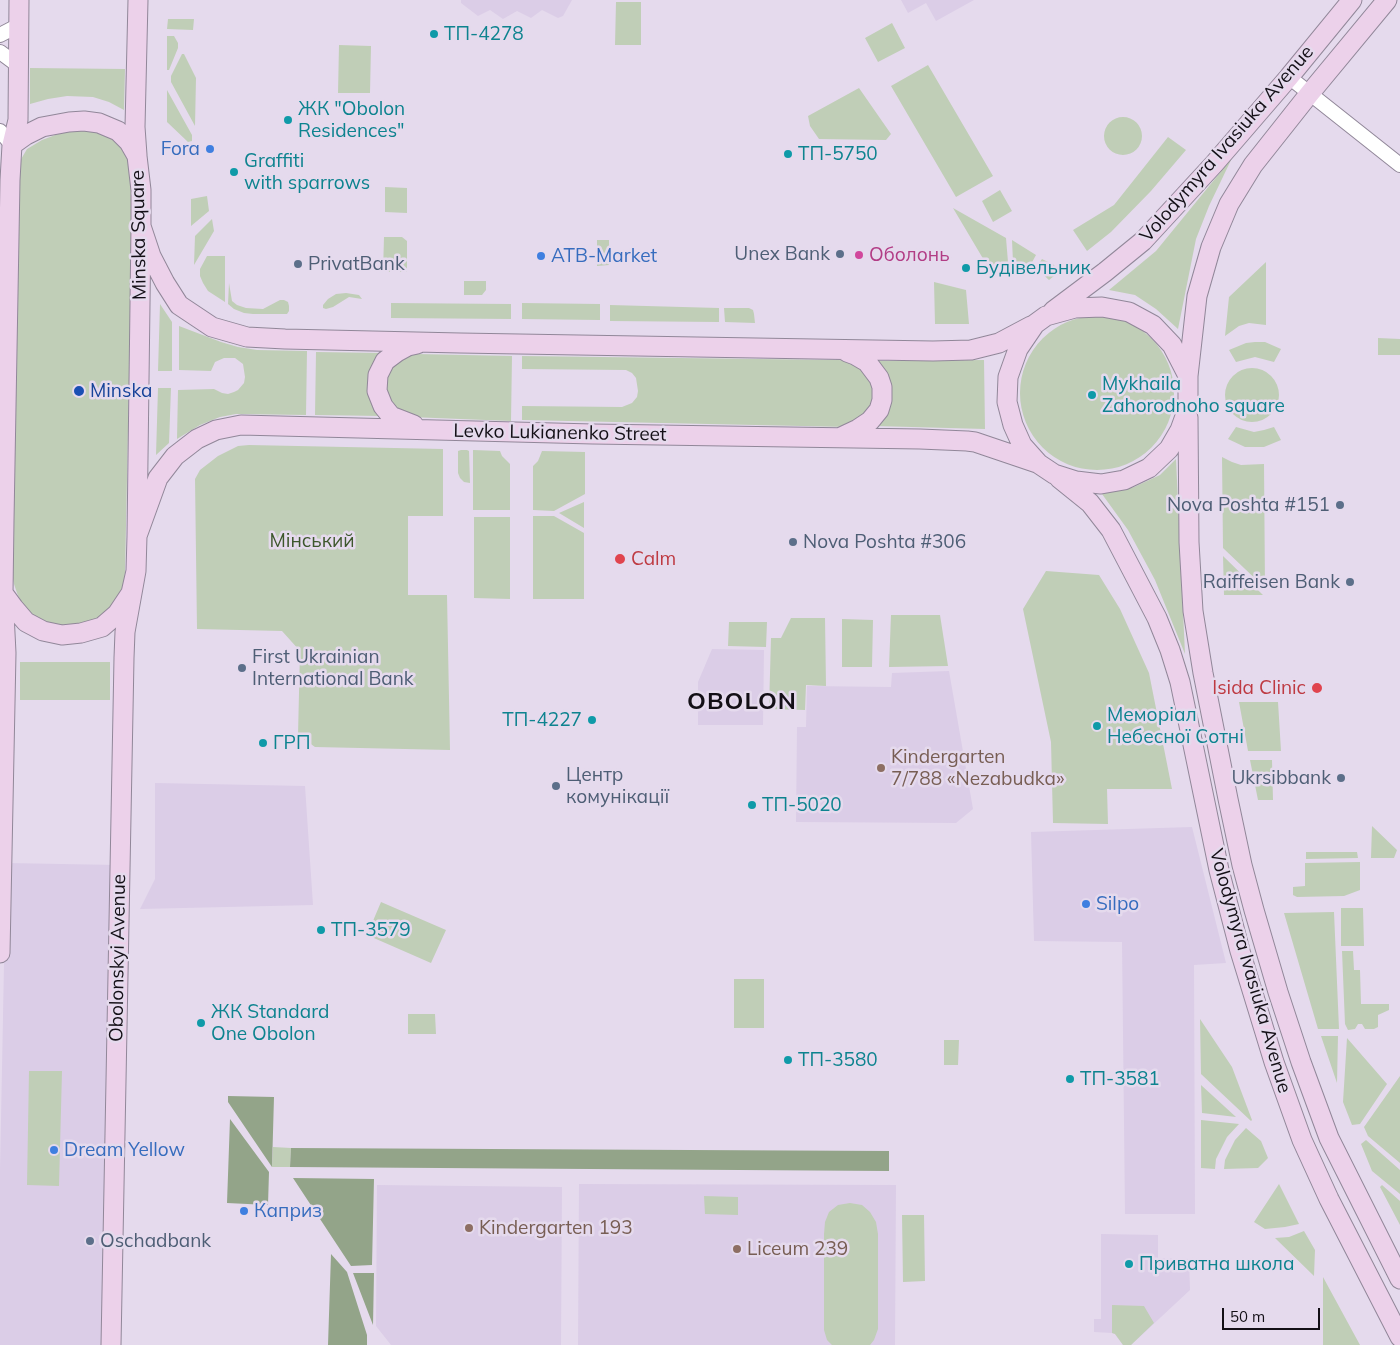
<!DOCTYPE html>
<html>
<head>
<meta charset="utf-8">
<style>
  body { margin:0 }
  #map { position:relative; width:1400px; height:1345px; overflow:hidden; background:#e5daed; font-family:Mulish,sans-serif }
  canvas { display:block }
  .scale { position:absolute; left:1222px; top:1308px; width:98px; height:22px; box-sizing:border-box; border:2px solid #130f16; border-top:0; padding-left:6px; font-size:15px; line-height:18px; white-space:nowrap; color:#130f16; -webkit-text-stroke:4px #e5daed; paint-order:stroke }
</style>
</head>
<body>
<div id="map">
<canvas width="1400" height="1345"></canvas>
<div class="scale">50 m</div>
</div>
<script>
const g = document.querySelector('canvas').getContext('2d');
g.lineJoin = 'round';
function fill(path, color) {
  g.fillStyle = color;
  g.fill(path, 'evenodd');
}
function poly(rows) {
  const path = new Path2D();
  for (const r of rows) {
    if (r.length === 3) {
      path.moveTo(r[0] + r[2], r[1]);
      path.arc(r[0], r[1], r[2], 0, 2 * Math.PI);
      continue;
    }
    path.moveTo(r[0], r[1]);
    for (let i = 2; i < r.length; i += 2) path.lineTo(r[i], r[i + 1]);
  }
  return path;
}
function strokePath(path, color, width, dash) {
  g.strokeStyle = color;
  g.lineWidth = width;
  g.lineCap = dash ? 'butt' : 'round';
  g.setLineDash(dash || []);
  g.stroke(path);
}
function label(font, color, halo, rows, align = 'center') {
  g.font = font + ' Mulish,sans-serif';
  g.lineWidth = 5;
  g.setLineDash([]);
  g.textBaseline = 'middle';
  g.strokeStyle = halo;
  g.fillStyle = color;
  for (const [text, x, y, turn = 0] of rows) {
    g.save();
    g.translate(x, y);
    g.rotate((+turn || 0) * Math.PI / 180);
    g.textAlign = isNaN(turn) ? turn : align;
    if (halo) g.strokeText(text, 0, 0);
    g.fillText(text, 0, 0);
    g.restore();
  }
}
fill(poly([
  [461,0,572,0,563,16,558,18,542,10,531,18,517,11,503,19,490,10,478,16,461,3],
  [901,0,974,0,936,21,926,3,908,13],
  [712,649,764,650,763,725,698,725,698,682],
  [949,671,973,809,956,823,796,822,797,727,806,727,807,686,891,687,892,673],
  [155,783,305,786,313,905,140,909,155,879],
  [1192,827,1226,963,1194,965,1195,1214,1125,1214,1122,942,1034,941,1031,832],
  [6,863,117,865,108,1345,0,1345,0,1170],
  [579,1184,896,1185,895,1345,578,1345],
  [377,1185,562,1187,561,1345,391,1345,376,1326],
  [1101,1234,1158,1235,1158,1258,1189,1259,1190,1290,1131,1345,1123,1345,1115,1334,1112,1333,1094,1332,1094,1319,1101,1319]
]), '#dbcde7');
fill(poly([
  [616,2,641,2,641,45,615,45],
  [168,19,194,19,193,30,167,29],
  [892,23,905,48,878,62,865,38],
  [167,36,174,36,178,43,178,48,169,70,167,70],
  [339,45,371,46,370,93,338,93],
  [182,54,184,54,196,78,195,126,171,82,171,76],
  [928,65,993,176,956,197,891,86],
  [30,68,125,69,124,110,109,102,93,97,67,96,48,99,30,104],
  [859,88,891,134,886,140,819,139,810,126,808,116],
  [167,90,192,135,192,141,188,142,167,122],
  [1123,136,19],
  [78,130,96,131,114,139,122,146,131,168,133,191,125,573,123,587,117,600,98,619,83,624,63,626,47,624,37,620,28,611,21,602,17,593,14,584,11,569,20,186,20,161,27,149,42,140,58,134],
  [1168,137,1186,150,1151,191,1111,232,1087,251,1073,230,1114,205],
  [1232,158,1209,206,1196,239,1178,329,1156,309,1135,295,1109,290,1156,251],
  [385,187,407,188,407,213,385,212],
  [1000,190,1012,211,993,222,982,201],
  [207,196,209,211,191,226,191,199],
  [953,208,1006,238,1008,262,1000,262,988,267],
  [212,219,214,231,194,265,195,236],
  [384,237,402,237,407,241,407,272,383,272],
  [597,240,609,240,609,265,597,266],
  [1012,240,1036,255,1030,266,1021,262,1013,262],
  [207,256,225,256,225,302,208,291,203,283,200,276,200,269],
  [1042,259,1054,265,1059,272,1049,280,1036,268],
  [1266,262,1266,325,1249,323,1239,326,1225,336,1229,297],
  [464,281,486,281,486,290,482,295,464,295],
  [934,282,966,290,969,324,935,324],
  [229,283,232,301,237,305,246,308,263,309,280,300,284,300,288,302,289,306,289,311,287,314,253,314,244,313,234,309,228,304],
  [346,293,359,295,362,299,349,297,333,307,326,309,323,308,323,305,328,299,336,294],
  [391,303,511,304,511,319,391,318],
  [522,303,600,304,600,320,522,319],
  [160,304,172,322,172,371,158,371],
  [610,305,719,308,719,322,610,321],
  [724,308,749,308,753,310,754,314,755,323,725,322],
  [1097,393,77],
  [179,326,221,342,238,347,257,350,307,351,306,415,236,414,220,417,200,425,177,439,178,390,214,389,222,393,228,394,234,392,238,390,244,383,245,377,243,364,235,358,224,358,215,362,211,371,179,370],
  [1378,338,1400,339,1400,355,1378,355],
  [1255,342,1265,342,1281,349,1274,362,1255,357,1236,362,1229,350,1246,343],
  [316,352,381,353,380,416,315,415],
  [416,354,512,356,511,421,410,417,397,414,382,393,385,369,403,356],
  [522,356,839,360,855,362,867,370,876,394,871,413,848,427,522,420,522,406,622,407,632,403,637,397,638,391,636,378,632,373,626,370,522,369],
  [984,360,985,429,875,426,876,361],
  [1252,395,27],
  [158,388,171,388,169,443,156,455],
  [1236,427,1254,432,1264,430,1274,427,1281,440,1264,447,1245,447,1228,439],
  [249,445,443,449,443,516,408,516,408,595,447,595,450,750,315,747,298,735,300,651,282,631,197,629,195,479,200,470,218,456,238,446],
  [461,450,467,450,469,451,470,483,464,482,460,478,458,473,458,451],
  [473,450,500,451,502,456,510,464,510,510,473,510],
  [542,451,585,452,585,494,554,511,533,510,533,466,538,461],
  [1222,457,1232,462,1241,465,1264,464,1265,588,1223,548],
  [1176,459,1185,654,1155,580,1128,530,1102,494,1134,487,1160,475],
  [584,502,584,528,559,513],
  [533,516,554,516,584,533,584,599,533,599],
  [474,517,510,517,510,599,474,598],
  [1223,556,1263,595,1224,595],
  [1046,571,1099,575,1120,609,1149,673,1172,789,1107,789,1108,824,1053,823,1051,742,1023,609],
  [891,615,940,615,948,666,889,667],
  [791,618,825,618,826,686,806,685,805,710,769,709,771,638,781,638],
  [842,619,873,620,872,667,842,667],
  [729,622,767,622,766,647,728,646],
  [20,662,110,662,110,700,20,700],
  [1239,702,1278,702,1281,751,1248,751],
  [1250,760,1272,760,1273,800,1258,800],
  [1372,826,1397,850,1394,858,1371,858],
  [1306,852,1357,852,1358,858,1306,859],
  [1360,862,1360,890,1344,896,1297,897,1293,895,1293,887,1305,886,1305,863],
  [381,902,446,930,431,963,367,935],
  [1341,908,1363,908,1364,946,1341,946],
  [1334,912,1339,1029,1318,1029,1284,913],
  [1342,951,1353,951,1354,970,1360,970,1361,1004,1389,1004,1389,1010,1378,1015,1378,1027,1374,1029,1365,1029,1362,1024,1358,1024,1355,1029,1348,1030,1345,1024],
  [734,979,764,979,764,1028,734,1028],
  [408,1014,435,1014,436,1034,408,1034],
  [1200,1019,1232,1067,1252,1120,1251,1121,1201,1074],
  [1321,1036,1338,1036,1337,1083],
  [1347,1038,1387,1084,1360,1124,1352,1125,1343,1102],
  [944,1040,959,1040,958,1065,944,1065],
  [29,1071,62,1071,59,1186,27,1185],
  [1400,1076,1400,1163,1368,1136,1364,1127],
  [1201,1085,1236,1117,1202,1113],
  [1201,1120,1239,1124,1227,1137,1216,1159,1215,1169,1201,1168],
  [1246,1128,1261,1141,1268,1158,1258,1168,1224,1169,1225,1160,1235,1140],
  [1366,1140,1400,1170,1400,1194,1372,1171,1361,1144],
  [273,1147,291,1148,290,1167,272,1167],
  [1279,1184,1299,1224,1285,1227,1265,1229,1254,1222],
  [1382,1185,1400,1201,1400,1225,1380,1187],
  [704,1196,738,1197,738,1215,705,1214],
  [850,1203,862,1205,870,1212,876,1222,878,1234,878,1329,874,1340,870,1345,832,1345,827,1340,824,1330,824,1234,825,1222,829,1212,838,1205],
  [902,1215,924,1215,925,1281,903,1282],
  [1304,1231,1315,1250,1314,1276,1275,1238,1289,1237],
  [1323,1277,1360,1345,1323,1345],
  [1112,1305,1144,1306,1154,1323,1131,1345,1123,1345,1115,1334,1112,1333]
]), '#c0ceb7');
fill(poly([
  [228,1096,274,1097,272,1167,228,1102],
  [230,1119,269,1172,268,1205,227,1203],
  [291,1148,889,1151,889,1171,290,1167],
  [293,1178,374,1179,372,1265,351,1266],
  [331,1254,347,1272,367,1335,367,1345,328,1345],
  [353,1273,374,1273,373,1325]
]), '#93a489');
const minor = poly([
  [0,35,19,25],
  [0,52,19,66],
  [1289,77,1400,165],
  [0,131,12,145]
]);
const secondary = poly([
  [137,155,135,127,138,0],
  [141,226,151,256,165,283,179,305,212,327,247,337,285,339,460,343,933,351,971,350,999,343,1031,326],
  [1053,311,1105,272,1143,241,1214,164,1289,77,1352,0],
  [1188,376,1172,345,1153,325,1129,312,1102,307,1075,308,1046,316,1035,324,1018,349,1008,377,1007,402,1013,425,1022,445,1039,464,1054,474,1076,481,1101,484,1124,480,1149,468,1169,449,1180,430,1188,408,1188,376,1197,296,1211,247,1229,204,1253,165,1310,93,1387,0],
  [1188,417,1189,542,1193,611,1203,673,1228,799,1242,865,1254,910,1278,992,1301,1062,1329,1138,1400,1279],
  [414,425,391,416,383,406,377,391,378,375,385,361,397,352,408,346,417,344],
  [841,437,858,429,870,421,879,410,882,400,882,387,879,378,867,362,855,355,847,352],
  [1059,478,1090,503,1111,530,1157,618,1170,650,1180,682,1219,870,1240,951,1274,1062,1302,1140,1329,1199,1400,1337],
  [137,536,158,478,175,456,197,439,216,430,241,425,593,434,920,439,967,441,975,442,1037,463],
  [3,593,14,608,26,622,43,631,62,635,81,633,102,627,117,614,131,593,136,571,137,536,141,226,141,190,137,156,129,142,118,131,99,123,84,121,69,122,42,127,26,135,12,145],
  [0,953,6,653,3,593,4,520,10,180,12,145,18,120,19,0],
  [111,1345,124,658,125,632,136,571]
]);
strokePath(minor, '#918799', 16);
strokePath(secondary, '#918799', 21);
strokePath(minor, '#fff', 14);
strokePath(secondary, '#ecd1ea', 19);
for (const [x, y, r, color] of [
  [434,34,5,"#0f9aa8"],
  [288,120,5,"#0f9aa8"],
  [210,149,5,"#3f7fe0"],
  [788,154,5,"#0f9aa8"],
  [234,172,5,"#0f9aa8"],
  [840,254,5,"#5c6f8a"],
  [859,255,5,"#d1479c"],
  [541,256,5,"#3f7fe0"],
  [298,264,5,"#5c6f8a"],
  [966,268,5,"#0f9aa8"],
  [79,391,6,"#1a4fb4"],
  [1092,395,5,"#0f9aa8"],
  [1340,505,5,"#5c6f8a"],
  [793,542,5,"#5c6f8a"],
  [620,559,6,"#e0444e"],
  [1350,582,5,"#5c6f8a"],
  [242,668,5,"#5c6f8a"],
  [1317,688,6,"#e0444e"],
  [592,720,5,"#0f9aa8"],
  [1097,726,5,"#0f9aa8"],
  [263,743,5,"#0f9aa8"],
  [881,768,5,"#8d6e63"],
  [1341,778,5,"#5c6f8a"],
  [556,786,5,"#5c6f8a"],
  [752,805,5,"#0f9aa8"],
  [1086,904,5,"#3f7fe0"],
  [321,930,5,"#0f9aa8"],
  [201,1023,5,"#0f9aa8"],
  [788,1060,5,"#0f9aa8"],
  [1070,1079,5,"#0f9aa8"],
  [54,1150,5,"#3f7fe0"],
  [244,1211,5,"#3f7fe0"],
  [469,1228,5,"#8d6e63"],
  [90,1241,5,"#5c6f8a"],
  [737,1249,5,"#8d6e63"],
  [1129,1264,5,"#0f9aa8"]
]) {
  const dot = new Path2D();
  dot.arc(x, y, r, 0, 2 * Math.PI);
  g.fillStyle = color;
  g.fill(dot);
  strokePath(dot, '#e5daed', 2);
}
label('19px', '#0d838f', '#e5daed', [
  ["ТП-4278",444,34],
  ["ЖК \"Obolon",298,109],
  ["Residences\"",298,131],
  ["ТП-5750",798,154],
  ["Graffiti",244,161],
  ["with sparrows",244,183],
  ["Будівельник",976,268],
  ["Mykhaila",1102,384],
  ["Zahorodnoho square",1102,406],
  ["Меморіал",1107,715],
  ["Небесної Сотні",1107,737],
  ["ТП-4227",582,720,"right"],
  ["ГРП",273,743],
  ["ТП-5020",762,805],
  ["ТП-3579",331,930],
  ["ЖК Standard",211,1012],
  ["One Obolon",211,1034],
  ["ТП-3580",798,1060],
  ["ТП-3581",1080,1079],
  ["Приватна школа",1139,1264]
], 'left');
label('19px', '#130f16', '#e5daed', [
  ["Volodymyra Ivasiuka Avenue",1227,144,-49],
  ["Minska Square",139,235,-91],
  ["Levko Lukianenko Street",560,433,1],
  ["Obolonskyi Avenue",118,958,-89],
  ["Volodymyra Ivasiuka Avenue",1250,971,74]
]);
label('19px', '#366cbe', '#e5daed', [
  ["Fora",200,149,"right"],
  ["ATB-Market",551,256],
  ["Silpo",1096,904],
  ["Dream Yellow",64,1150],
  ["Каприз",254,1211]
], 'left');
label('19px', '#4e5e75', '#e5daed', [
  ["Unex Bank",830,254,"right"],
  ["PrivatBank",308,264],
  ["Nova Poshta #151",1330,505,"right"],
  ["Nova Poshta #306",803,542],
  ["Raiffeisen Bank",1340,582,"right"],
  ["First Ukrainian",252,657],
  ["International Bank",252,679],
  ["Центр",566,775],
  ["комунікації",566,797],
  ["Ukrsibbank",1331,778,"right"],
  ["Oschadbank",100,1241]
], 'left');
label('19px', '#b23c85', '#e5daed', [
  ["Оболонь",869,255]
], 'left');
label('19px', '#164399', '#e5daed', [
  ["Minska",90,391]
], 'left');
label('19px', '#3d572c', '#e5daed', [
  ["Мінський",312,541]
]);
label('19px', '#be3a42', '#e5daed', [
  ["Calm",631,559],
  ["Isida Clinic",1306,688,"right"]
], 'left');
label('19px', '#785e54', '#e5daed', [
  ["Kindergarten",891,757],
  ["7/788 «Nezabudka»",891,779],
  ["Kindergarten 193",479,1228],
  ["Liceum 239",747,1249]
], 'left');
g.letterSpacing = '1px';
label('bold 24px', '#130f16', '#e5daed', [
  ["OBOLON",742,702]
]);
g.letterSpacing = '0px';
</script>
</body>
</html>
